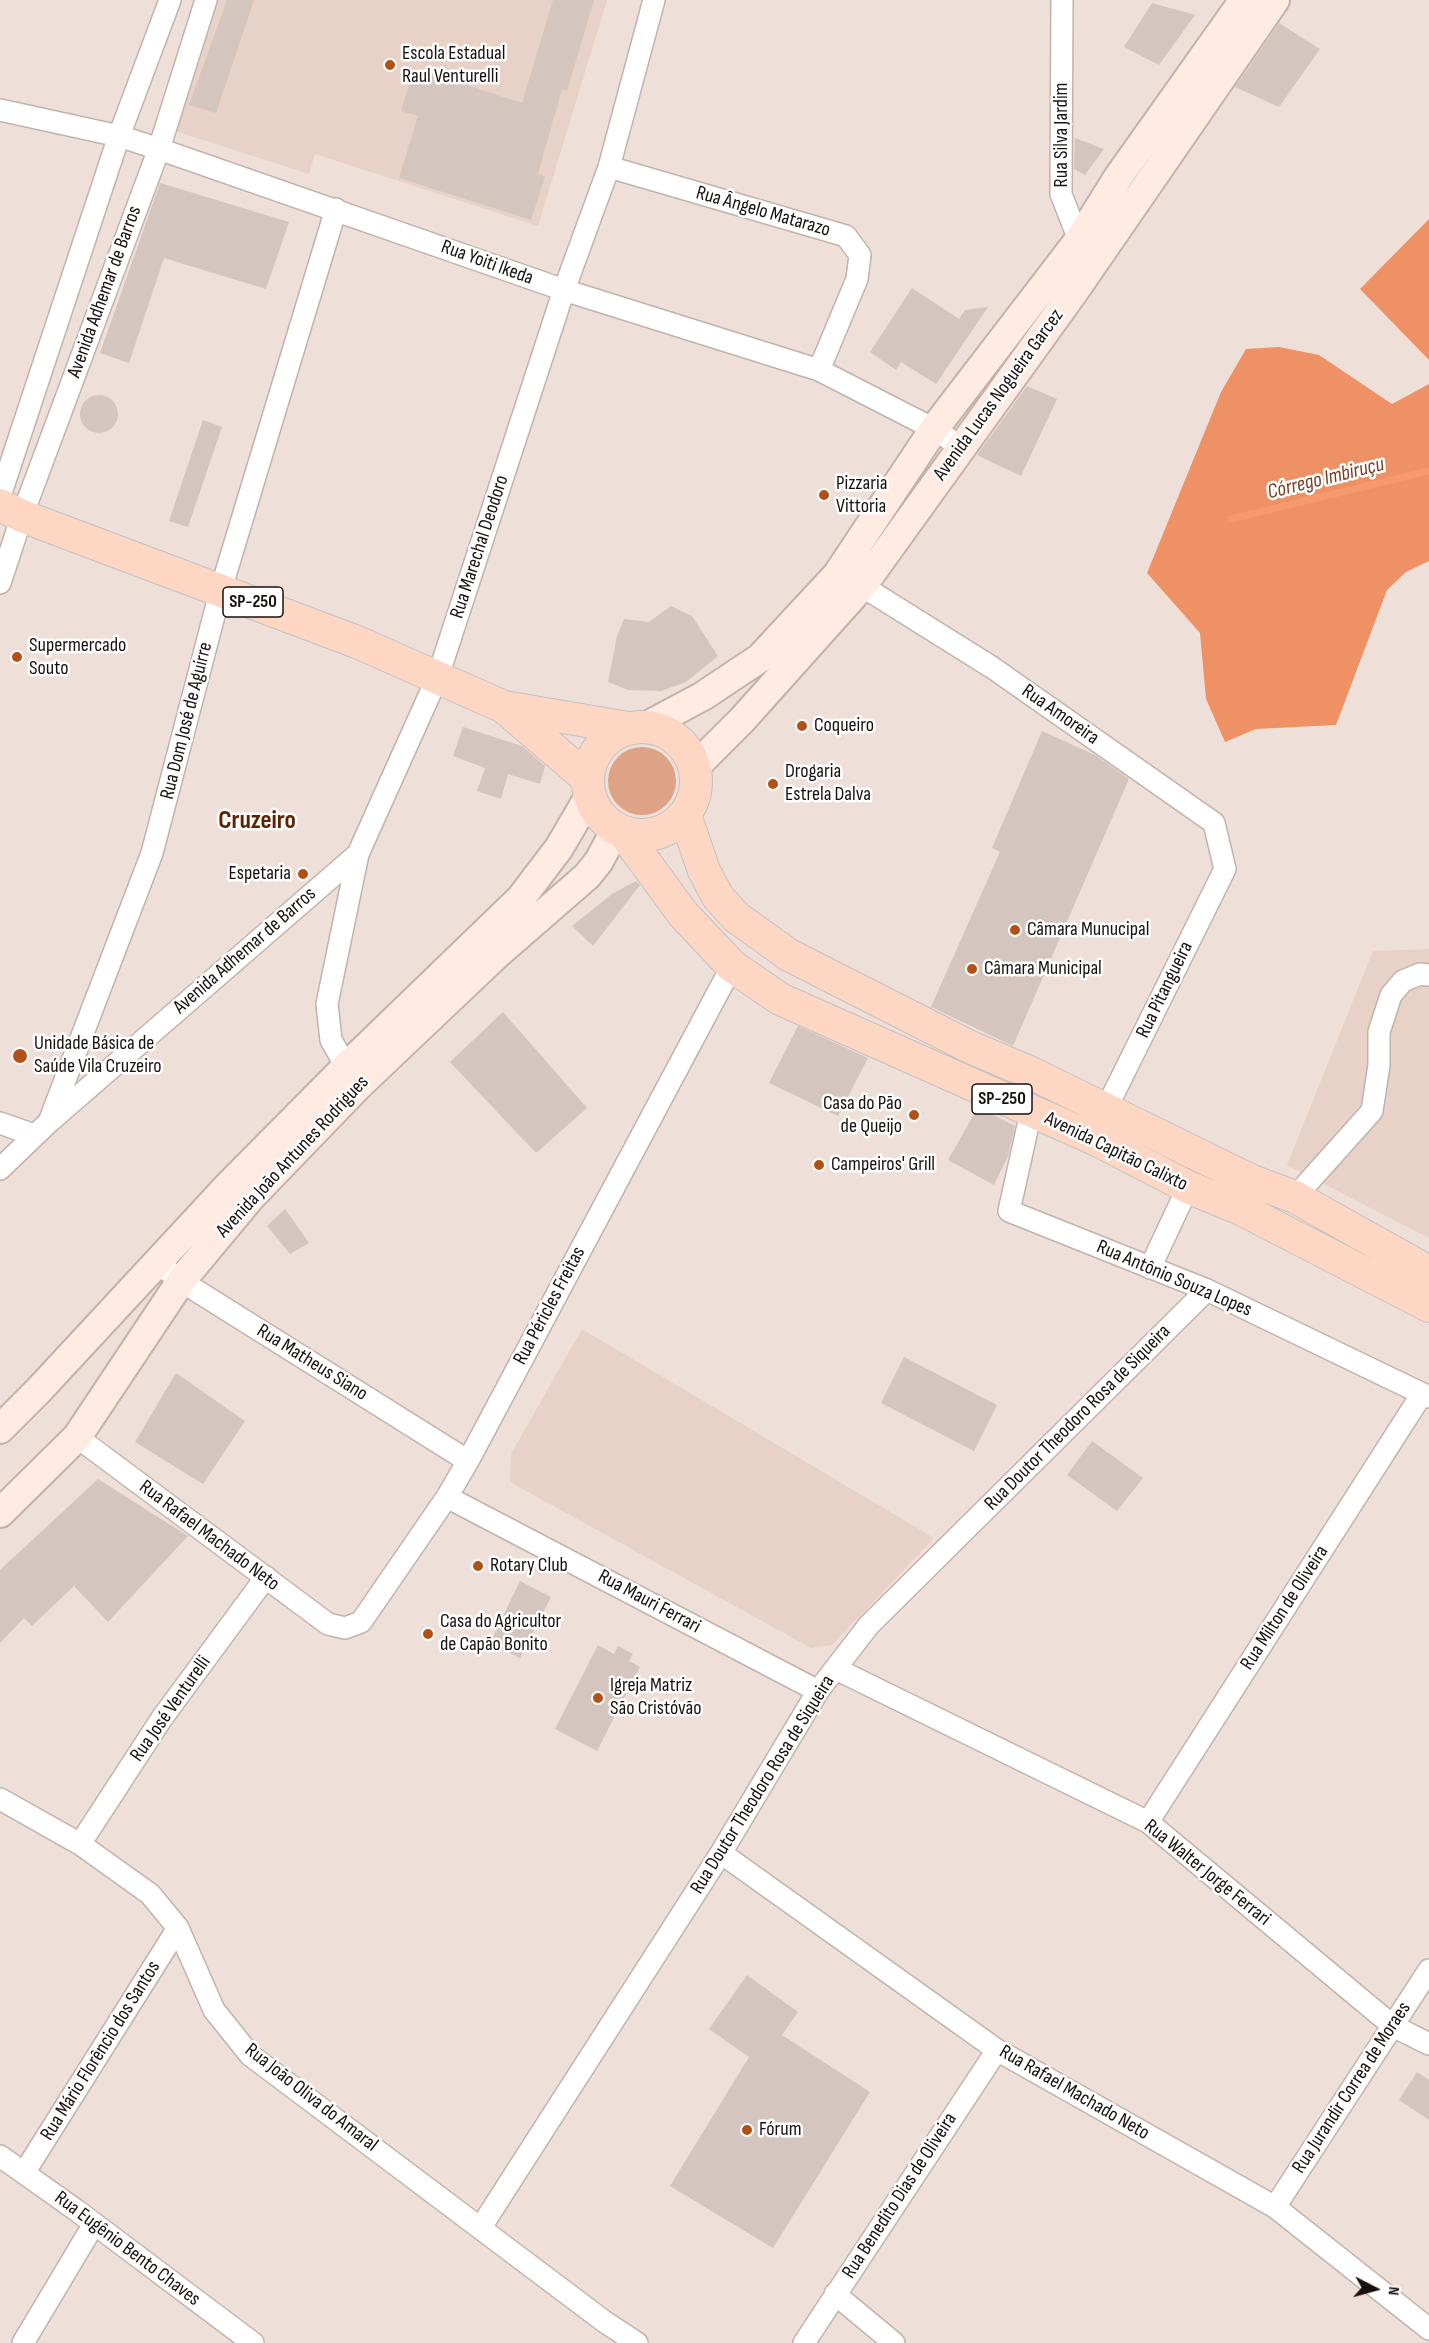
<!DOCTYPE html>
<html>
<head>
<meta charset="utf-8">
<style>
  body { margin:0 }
  #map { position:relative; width:1429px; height:2343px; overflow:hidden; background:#eedfd9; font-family:"Sofia Sans Condensed",sans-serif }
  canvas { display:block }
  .north { position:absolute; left:1345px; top:2259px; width:60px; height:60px; -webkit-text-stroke:4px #fff; paint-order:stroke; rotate:96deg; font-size:16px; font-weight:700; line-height:24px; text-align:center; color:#16110f }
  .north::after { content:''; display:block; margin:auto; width:21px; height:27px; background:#16110f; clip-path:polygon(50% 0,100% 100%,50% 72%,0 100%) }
</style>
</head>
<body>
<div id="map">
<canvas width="1429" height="2343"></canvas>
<div class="north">N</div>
</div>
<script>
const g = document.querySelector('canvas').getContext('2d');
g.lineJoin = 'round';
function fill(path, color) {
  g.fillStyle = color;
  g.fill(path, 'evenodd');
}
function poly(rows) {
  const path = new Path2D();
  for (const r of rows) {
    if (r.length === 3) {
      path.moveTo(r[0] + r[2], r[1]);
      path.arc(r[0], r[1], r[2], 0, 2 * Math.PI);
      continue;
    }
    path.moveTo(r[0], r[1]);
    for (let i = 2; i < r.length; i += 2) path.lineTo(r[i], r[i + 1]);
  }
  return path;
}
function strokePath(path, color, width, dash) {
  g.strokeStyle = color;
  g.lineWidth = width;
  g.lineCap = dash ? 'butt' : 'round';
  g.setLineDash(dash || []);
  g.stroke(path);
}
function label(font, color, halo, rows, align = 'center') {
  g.font = font + ' "Sofia Sans Condensed",sans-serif';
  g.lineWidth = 5;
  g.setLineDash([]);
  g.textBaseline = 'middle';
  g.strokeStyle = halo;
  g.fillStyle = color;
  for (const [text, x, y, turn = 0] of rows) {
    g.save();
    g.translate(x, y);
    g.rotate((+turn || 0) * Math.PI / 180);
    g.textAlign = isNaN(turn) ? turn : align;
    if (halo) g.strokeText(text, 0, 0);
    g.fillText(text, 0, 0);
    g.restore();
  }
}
fill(poly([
  [215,0,607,0,538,226,315,154,309,174,172,130],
  [1429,949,1429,1238,1287,1165,1373,951],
  [582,1329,934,1538,832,1645,811,1648,510,1482,511,1454]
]), '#e8d1c7');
fill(poly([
  [642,781,34]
]), '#dea286');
fill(poly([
  [1429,219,1429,360,1360,289],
  [1279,347,1319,355,1392,404,1429,384,1429,561,1406,572,1387,590,1336,725,1256,729,1225,742,1206,699,1200,633,1147,573,1221,392,1246,349]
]), '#ee9265');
strokePath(poly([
  [1231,519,1429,471]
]), '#f6996c', 7);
fill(poly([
  [227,0,254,0,216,113,189,105],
  [553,0,594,0,567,91,562,89,538,174,545,176,531,220,399,178,418,116,401,111,414,68,522,103],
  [1152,3,1195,15,1159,65,1124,47],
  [1279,23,1320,49,1279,107,1235,87],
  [1075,138,1104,149,1085,175,1074,169],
  [160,183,289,222,266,289,164,258,129,363,100,353],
  [912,288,959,319,965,310,988,307,936,384,901,362,896,370,870,352],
  [1027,386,1057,399,1021,476,977,455],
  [99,414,19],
  [203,420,222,427,188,527,169,521],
  [671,606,692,616,718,656,686,682,661,691,628,690,608,682,617,636,624,619,649,622],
  [463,727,522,746,545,766,540,784,508,774,501,799,477,791,485,768,453,756],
  [1042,731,1095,755,1129,779,1013,1046,931,1007,1000,852,992,848],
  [636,881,640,885,593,946,572,926,612,894],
  [503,1012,587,1108,536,1153,450,1062],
  [798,1026,868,1058,838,1116,769,1083],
  [978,1107,1015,1126,1008,1156,994,1185,948,1160],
  [285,1209,309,1243,290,1254,267,1226],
  [904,1357,997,1405,974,1451,881,1403],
  [176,1373,245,1421,203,1484,135,1442],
  [1092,1441,1143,1478,1117,1511,1067,1475],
  [98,1479,188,1536,108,1622,74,1586,32,1626,24,1618,0,1643,0,1570],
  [520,1581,551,1597,520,1658,490,1643],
  [598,1645,614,1654,618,1646,633,1654,629,1661,640,1667,597,1751,555,1729],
  [747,1975,798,2012,782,2035,870,2092,773,2248,670,2186,749,2057,709,2029],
  [1417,2072,1429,2080,1429,2120,1399,2100]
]), '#d4c5bf');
const street = poly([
  [1062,0,1061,194,1079,240,1085,249],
  [0,110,119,136,159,149,564,290,819,370,934,429,961,447],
  [609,167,846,236,860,255,857,279,819,370],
  [0,496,119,136,170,0],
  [0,583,22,516,159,149,206,0],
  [862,586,993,668,1214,823,1225,869,1105,1111],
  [353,1079,331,1040,327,1004,358,854,438,676,564,290,609,167,654,0],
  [1031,1112,1009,1211,1207,1290,1429,1397],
  [49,1122,152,853,221,589,336,209],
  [0,1123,34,1135],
  [0,1169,49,1122,358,854],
  [1295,1197,1372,1111,1379,1065,1379,1032,1391,995,1403,981,1420,974,1429,975],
  [158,1263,181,1281,468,1461],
  [1150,1268,1188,1187],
  [77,1437,328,1624,345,1628,361,1622,447,1497,468,1461,732,966],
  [447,1497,818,1691],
  [836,1669,1148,1822,1393,2026,1429,2044],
  [0,1799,80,1844,150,1894,178,1928,214,2010,250,2055,605,2322,637,2343],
  [1148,1822,1422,1394],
  [80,1844,162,1718,266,1577],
  [721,1853,997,2050,1275,2207,1429,2329],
  [0,2156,76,2210,253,2343],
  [24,2173,178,1928],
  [1275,2207,1429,1970],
  [481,2227,721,1853,818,1691,869,1625,1207,1290],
  [835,2294,894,2343],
  [23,2343,94,2224],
  [804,2343,997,2050]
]);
const secondary = poly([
  [645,727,703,696,760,658,837,575,934,429,1079,240,1119,176,1244,0],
  [695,767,742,720,862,586,1073,293,1275,0],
  [0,1429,38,1391,231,1183,345,1068,521,898,559,848,590,795],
  [0,1513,77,1437,181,1281,250,1198,358,1086,495,956,587,876,599,861,616,829]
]);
const primary = poly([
  [0,505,22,516,357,642,504,707,628,728],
  [504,707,588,779],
  [642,781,54],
  [685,815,704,871,718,897,736,917,789,955,970,1047,1031,1073,1252,1181,1295,1197,1429,1272],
  [623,832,683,914,732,966,780,999,1097,1140,1188,1187,1241,1209,1429,1306]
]);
strokePath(street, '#c1b3ac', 24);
strokePath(secondary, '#c1b3ac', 32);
strokePath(primary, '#c2c1c1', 34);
strokePath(street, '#fff', 21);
strokePath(secondary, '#ffebe2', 28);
strokePath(primary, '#fed7c4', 32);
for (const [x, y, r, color] of [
  [390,65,6,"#b25016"],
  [824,495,6,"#b25016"],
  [17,657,6,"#b25016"],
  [802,726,6,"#b25016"],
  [773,784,6,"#b25016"],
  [303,874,6,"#b25016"],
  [1015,930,6,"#b25016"],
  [972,969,6,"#b25016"],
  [20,1056,8,"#b25016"],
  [914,1115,6,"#b25016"],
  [819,1165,6,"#b25016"],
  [478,1566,6,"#b25016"],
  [428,1634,6,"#b25016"],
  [598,1698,6,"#b25016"],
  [747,2130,6,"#b25016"]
]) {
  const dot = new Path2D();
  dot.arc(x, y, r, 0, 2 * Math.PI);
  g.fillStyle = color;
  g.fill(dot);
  strokePath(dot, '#fff', 2);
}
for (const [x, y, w] of [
  [253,602,60],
  [1002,1099,60]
]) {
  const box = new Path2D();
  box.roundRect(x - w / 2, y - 15, w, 30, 4.5);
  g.fillStyle = '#fff';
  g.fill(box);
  strokePath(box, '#16110f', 1.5);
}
label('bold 18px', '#16110f', null, [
  ["SP-250",253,602],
  ["SP-250",1002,1099]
]);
label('20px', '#16110f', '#fff', [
  ["Escola Estadual",402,54],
  ["Raul Venturelli",402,77],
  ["Pizzaria",836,484],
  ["Vittoria",836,507],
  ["Supermercado",29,646],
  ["Souto",29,669],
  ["Coqueiro",814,726],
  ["Drogaria",785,772],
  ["Estrela Dalva",785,795],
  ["Espetaria",291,874,"right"],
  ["Câmara Munucipal",1027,930],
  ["Câmara Municipal",984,969],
  ["Unidade Básica de",34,1044],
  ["Saúde Vila Cruzeiro",34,1067],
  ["Casa do Pão",902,1104,"right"],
  ["de Queijo",902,1127,"right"],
  ["Campeiros' Grill",831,1165],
  ["Rotary Club",490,1566],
  ["Casa do Agricultor",440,1622],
  ["de Capão Bonito",440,1645],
  ["Igreja Matriz",610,1686],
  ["São Cristóvão",610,1709],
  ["Fórum",759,2130]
], 'left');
label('20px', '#16110f', '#fff', [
  ["Rua Silva Jardim",1062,135,-90],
  ["Rua Ângelo Matarazo",763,212,16],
  ["Rua Yoiti Ikeda",487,263,20],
  ["Avenida Adhemar de Barros",105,292,-70],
  ["Avenida Lucas Nogueira Garcez",999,395,-54],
  ["Rua Marechal Deodoro",480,547,-72],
  ["Rua Amoreira",1060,715,35],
  ["Rua Dom José de Aguirre",187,721,-76],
  ["Avenida Adhemar de Barros",245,951,-41],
  ["Rua Pitangueira",1165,990,-64],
  ["Avenida Capitão Calixto",1116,1152,26],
  ["Avenida João Antunes Rodrigues",293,1157,-47],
  ["Rua Antônio Souza Lopes",1174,1279,23],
  ["Rua Péricles Freitas",550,1306,-62],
  ["Rua Matheus Siano",312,1363,32],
  ["Rua Doutor Theodoro Rosa de Siqueira",1078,1418,-45],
  ["Rua Rafael Machado Neto",209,1536,37],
  ["Rua Mauri Ferrari",649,1602,28],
  ["Rua Milton de Oliveira",1285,1608,-57],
  ["Rua José Venturelli",171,1709,-55],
  ["Rua Doutor Theodoro Rosa de Siqueira",763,1785,-58],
  ["Rua Walter Jorge Ferrari",1207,1873,39],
  ["Rua Mário Florêncio dos Santos",101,2051,-58],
  ["Rua Jurandir Correa de Moraes",1352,2088,-57],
  ["Rua Rafael Machado Neto",1074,2093,30],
  ["Rua João Oliva do Amaral",311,2098,38],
  ["Rua Benedito Dias de Oliveira",900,2196,-57],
  ["Rua Eugênio Bento Chaves",127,2249,37]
]);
label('italic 21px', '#793d1e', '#fff', [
  ["Córrego Imbiruçu",1326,479,-14]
]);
label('bold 26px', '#602300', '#fff', [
  ["Cruzeiro",257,821]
]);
</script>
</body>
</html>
